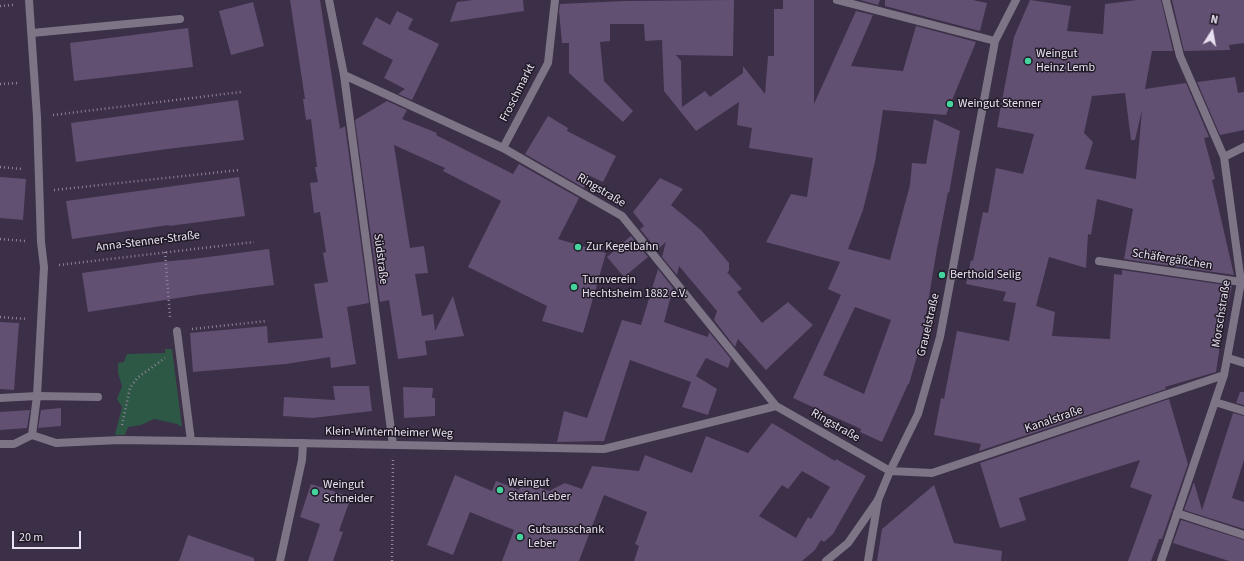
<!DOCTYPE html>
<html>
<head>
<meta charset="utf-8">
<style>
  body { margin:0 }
  #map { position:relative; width:1244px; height:561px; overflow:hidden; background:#3c2f48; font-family:"Source Sans 3",sans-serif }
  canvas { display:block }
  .north { position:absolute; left:1192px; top:12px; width:40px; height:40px; -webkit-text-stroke:3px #201a26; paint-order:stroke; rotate:11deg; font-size:11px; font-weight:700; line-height:16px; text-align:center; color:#e9e1f1 }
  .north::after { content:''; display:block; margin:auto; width:14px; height:18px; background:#e9e1f1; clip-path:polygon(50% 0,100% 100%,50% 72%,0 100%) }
  .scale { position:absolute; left:12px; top:531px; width:69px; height:18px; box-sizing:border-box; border:2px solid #e9e1f1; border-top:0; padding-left:5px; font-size:12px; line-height:14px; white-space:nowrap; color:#e9e1f1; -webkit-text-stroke:3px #201a26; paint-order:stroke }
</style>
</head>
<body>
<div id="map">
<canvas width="1244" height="561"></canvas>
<div class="north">N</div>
<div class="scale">20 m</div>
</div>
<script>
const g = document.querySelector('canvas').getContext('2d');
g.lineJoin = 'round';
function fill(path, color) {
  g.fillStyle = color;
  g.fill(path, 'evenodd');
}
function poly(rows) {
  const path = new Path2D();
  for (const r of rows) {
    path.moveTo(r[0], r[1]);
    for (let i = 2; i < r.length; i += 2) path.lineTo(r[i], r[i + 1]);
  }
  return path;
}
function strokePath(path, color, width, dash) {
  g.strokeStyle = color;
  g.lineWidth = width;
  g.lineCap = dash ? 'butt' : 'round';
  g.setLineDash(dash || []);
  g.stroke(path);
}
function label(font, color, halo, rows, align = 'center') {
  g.font = font + ' "Source Sans 3",sans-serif';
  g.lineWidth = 3;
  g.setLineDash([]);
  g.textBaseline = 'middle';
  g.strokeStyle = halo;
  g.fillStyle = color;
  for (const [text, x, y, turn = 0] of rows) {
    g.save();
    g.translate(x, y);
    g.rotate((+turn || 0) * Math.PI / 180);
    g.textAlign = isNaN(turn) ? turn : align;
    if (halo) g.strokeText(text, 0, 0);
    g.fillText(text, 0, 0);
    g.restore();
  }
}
fill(poly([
  [165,349,172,349,182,427,177,424,154,419,141,425,128,427,125,435,115,435,122,407,117,399,122,386,118,373,118,363,124,362,127,354,165,353]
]), '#2e5846');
fill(poly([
  [290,0,320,0,340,129,345,126,369,303,347,307,356,364,331,368,330,357,286,364,193,372,190,333,267,326,268,343,323,338,314,284,328,282,323,253,326,252,320,212,314,213,310,183,318,182,315,167,317,167,311,119,306,120,303,99,305,99],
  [473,0,523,0,524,11,450,22,457,2],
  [734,0,733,56,676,55,681,61,682,107,705,91,710,97,743,73,743,66,765,94,768,56,774,56,774,9,783,9,783,0,814,0,814,104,856,11,873,15,851,66,903,71,916,26,976,42,946,115,883,110,875,162,863,210,848,249,890,260,910,185,912,163,926,164,934,119,960,131,949,193,948,192,936,254,922,339,909,384,908,384,882,442,860,432,861,429,793,398,841,295,828,289,840,262,766,242,791,194,807,197,813,158,749,148,752,128,737,125,739,102,696,131,664,91,662,40,645,41,644,24,610,24,610,41,600,42,604,81,633,111,623,122,569,73,569,43,562,43,559,11,560,4,624,1],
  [855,307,891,320,864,394,823,375],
  [860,0,880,0,878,5],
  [885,0,973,0,987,3,980,31,885,6],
  [1030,0,1071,6,1067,31,1103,34,1105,4,1137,0,1161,0,1173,51,1152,51,1145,89,1186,83,1209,137,1204,138,1215,179,1212,180,1234,275,1124,259,1133,209,1097,199,1091,235,1088,234,1086,268,1049,257,1036,306,1055,312,1052,336,1110,339,1114,274,1122,275,1122,270,1232,286,1223,325,1216,372,1165,387,1166,389,979,451,981,444,934,435,941,398,944,399,957,331,1009,341,1016,303,1003,301,1006,292,966,284,971,260,973,261,983,212,988,213,996,168,1023,174,1034,134,997,127,1014,37],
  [1125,93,1131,140,1135,140,1142,110,1136,179,1085,169,1093,142,1084,133,1092,96],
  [1172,0,1244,0,1244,43,1229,45,1230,50,1184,51],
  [253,2,264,46,231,55,219,11],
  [397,11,413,19,408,29,439,44,412,100,398,94,405,89,384,78,393,60,362,44,376,17,390,25],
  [188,28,193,67,74,81,70,43],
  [1235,77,1238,93,1244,92,1244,130,1220,135,1197,82],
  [238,100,244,140,167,149,76,162,71,123],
  [387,101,407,110,402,119,437,133,436,135,513,174,519,164,579,198,558,239,606,253,583,333,542,321,547,306,468,267,501,201,443,171,445,168,394,145,410,248,424,246,428,273,415,274,422,316,433,314,435,331,453,296,464,336,425,341,427,355,398,359,389,300,380,302,355,120],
  [548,116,568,128,567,131,616,156,603,182,590,176,584,188,525,154],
  [0,177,26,179,23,220,0,218],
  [239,177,245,216,169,226,169,225,72,239,66,201],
  [660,178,683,189,671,205,701,230,729,263,729,271,727,272,742,289,737,292,762,323,788,302,813,325,766,370,738,339,735,347,714,320,717,311,679,266,677,275,662,257,666,242,657,250,640,229,644,226,633,212],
  [631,236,648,257,624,277,607,257],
  [269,249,274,285,197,295,88,312,82,273,160,262,193,259],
  [658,269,673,288,664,322,708,337,709,332,731,359,728,368,706,358,696,376,717,389,708,415,682,407,691,382,630,360,604,441,557,442,564,411,587,418,622,320,641,325],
  [0,322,19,323,14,390,0,389],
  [333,386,369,386,372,411,313,418,283,416,284,397,335,400],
  [403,387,433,388,432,398,435,398,435,416,404,418],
  [1240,392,1244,392,1244,405,1236,403],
  [1169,399,1188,464,1162,539,1159,539,1151,561,1128,561,1152,495,1130,487,1140,460,1019,498,1026,520,1000,528,980,463],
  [61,408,61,426,38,428,41,410],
  [30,410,27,428,0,430,0,412],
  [1233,413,1244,416,1244,460,1232,498,1244,502,1244,529,1184,510,1194,482,1202,510],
  [772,423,835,461,836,459,866,476,833,534,824,542,821,540,815,550,802,561,634,561,639,546,635,544,647,512,604,495,579,561,502,561,514,530,470,512,453,555,427,545,455,475,492,491,496,481,519,490,522,481,549,491,565,483,582,489,592,466,639,471,645,455,692,473,706,436,748,453],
  [802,471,830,487,811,519,808,517,796,538,759,516,782,485,788,489],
  [311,484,351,497,339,531,343,532,333,561,308,561,320,524,300,517],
  [934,485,954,543,1002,551,1001,561,877,561,882,529],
  [1181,520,1244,540,1244,561,1229,561,1173,543],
  [188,535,254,558,254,561,179,561]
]), '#625072');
strokePath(poly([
  [0,6,13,5],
  [0,84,19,83],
  [53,115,241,92],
  [0,167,23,169],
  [54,190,240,170],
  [0,239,25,241],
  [165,252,170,317],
  [59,265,254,242],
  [0,317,26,319],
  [192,329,267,321],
  [122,425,130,388,137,378,165,358],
  [392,561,393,459]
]), '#8f8499', 2.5, [1, 3]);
strokePath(poly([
  [32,33,180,19],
  [1099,261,1241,282],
  [177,331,191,441],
  [0,398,37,396,98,397],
  [1215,402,1244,411],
  [1177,513,1244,535],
  [280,561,302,460,303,443],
  [868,561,878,500]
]), '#7d7585', 8);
strokePath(poly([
  [29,0,37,117,41,242,44,267,37,396,32,435],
  [329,0,344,75,393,445],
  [837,0,995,41],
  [344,75,503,148,622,216,776,406,890,471,932,473,1224,375],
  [503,148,548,63,555,0],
  [1224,157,1244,147],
  [1228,358,1244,363],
  [0,444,14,444,32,435,56,443,119,440,191,441,604,449,776,406],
  [826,561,848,543,878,500,890,471,918,414,940,337,995,41,1016,0],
  [1161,561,1224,375,1241,282,1224,157,1180,56,1166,0]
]), '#7d7585', 8);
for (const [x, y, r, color] of [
  [1028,61,4,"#46d49e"],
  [950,104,4,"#46d49e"],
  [578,247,4,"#46d49e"],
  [942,275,4,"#46d49e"],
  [574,287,4,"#46d49e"],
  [500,490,4,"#46d49e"],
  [315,492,4,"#46d49e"],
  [520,537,4,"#46d49e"]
]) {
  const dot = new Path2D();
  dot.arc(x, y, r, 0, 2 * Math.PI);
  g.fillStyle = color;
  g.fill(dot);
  strokePath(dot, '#201a26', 1.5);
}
label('12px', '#e9e1f1', '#201a26', [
  ["Weingut",1036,54],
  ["Heinz Lemb",1036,68],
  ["Weingut Stenner",958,104],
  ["Zur Kegelbahn",586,247],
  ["Berthold Selig",950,275],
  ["Turnverein",582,280],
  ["Hechtsheim 1882 e.V.",582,294],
  ["Weingut",508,483],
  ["Stefan Leber",508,497],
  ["Weingut",323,485],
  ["Schneider",323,499],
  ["Gutsausschank",528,530],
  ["Leber",528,544]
], 'left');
label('12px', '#e9e1f1', '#201a26', [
  ["Froschmarkt",518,93,-63],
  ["Ringstraße",601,191,31],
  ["Anna-Stenner-Straße",148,242,-7],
  ["Südstraße",380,259,83],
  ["Schäfergäßchen",1172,260,9],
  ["Morschstraße",1222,314,-81],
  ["Grauelstraße",929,325,-77],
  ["Kanalstraße",1054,420,-19],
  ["Ringstraße",835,426,30],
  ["Klein-Winternheimer Weg",389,433,1]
]);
</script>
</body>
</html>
